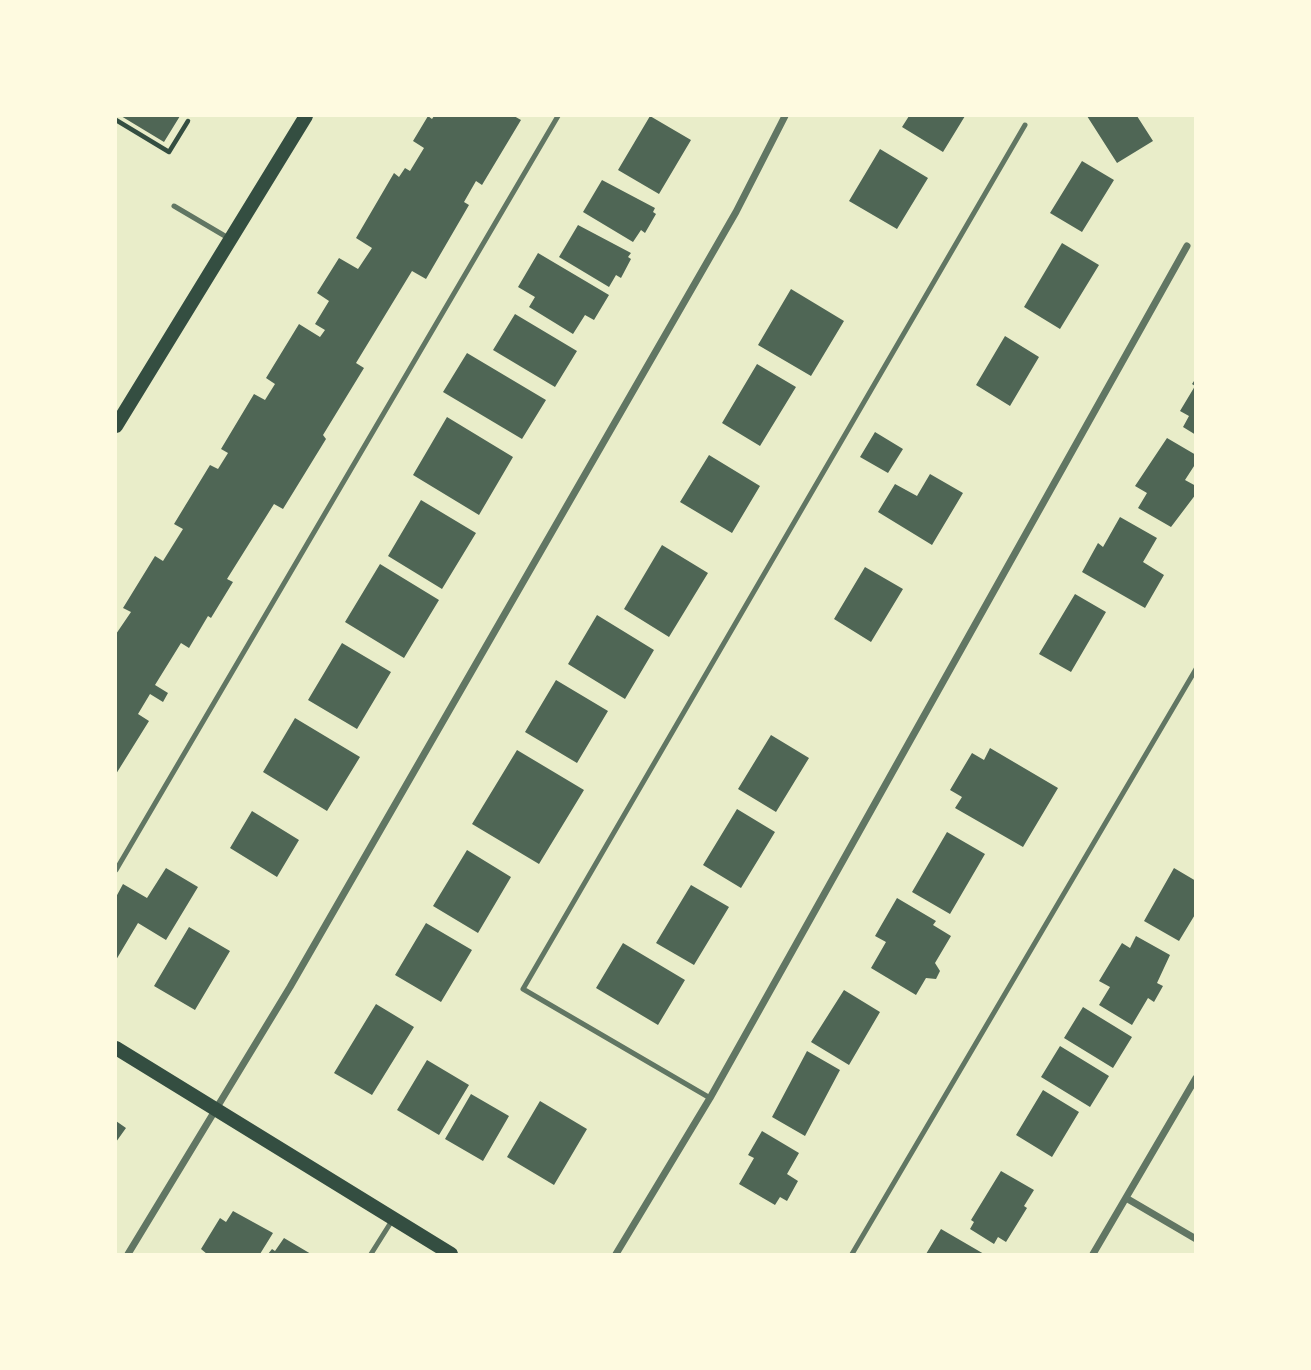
<!DOCTYPE html>
<html>
<head>
<meta charset="utf-8">
<style>
  body { margin:0 }
  #map { position:relative; width:1311px; height:1370px; overflow:hidden; background:#e9edc9; font-family:"Zilla Slab",serif }
  canvas { display:block }
  .frame { position:absolute; inset:0; border:117px solid #fefae0; pointer-events:none }
</style>
</head>
<body>
<div id="map">
<canvas width="1311" height="1370"></canvas>
<div class="frame"></div>
</div>
<script>
const g = document.querySelector('canvas').getContext('2d');
g.lineJoin = 'round';
function fill(path, color) {
  g.fillStyle = color;
  g.fill(path, 'evenodd');
}
function poly(rows) {
  const path = new Path2D();
  for (const r of rows) {
    path.moveTo(r[0], r[1]);
    for (let i = 2; i < r.length; i += 2) path.lineTo(r[i], r[i + 1]);
  }
  return path;
}
function strokePath(path, color, width, dash) {
  g.strokeStyle = color;
  g.lineWidth = width;
  g.lineCap = dash ? 'butt' : 'round';
  g.setLineDash(dash || []);
  g.stroke(path);
}
fill(poly([
  [121,116,180,116,164,142],
  [428,116,432,119,434,116,514,116,521,120,482,185,476,181,464,202,469,205,426,279,412,271,356,363,364,368,323,435,326,439,283,509,274,504,227,579,233,582,211,618,208,616,189,648,181,643,155,685,168,693,163,702,150,694,138,714,149,721,116,774,116,634,131,612,123,608,155,556,163,561,183,529,174,524,210,465,218,469,228,453,221,449,254,394,265,400,275,384,266,378,299,324,320,337,325,330,315,324,329,301,317,293,339,258,358,269,372,248,356,238,394,173,399,177,405,168,410,171,424,148,413,141],
  [650,116,691,140,659,194,618,170],
  [909,116,965,116,943,152,902,127],
  [1087,116,1137,116,1153,141,1117,163],
  [880,149,928,178,897,229,849,201],
  [1082,161,1114,180,1082,232,1050,213],
  [602,180,655,208,653,212,656,214,645,233,641,230,633,242,583,212],
  [578,225,631,253,628,257,631,259,621,278,616,275,609,287,559,257],
  [1062,243,1099,265,1060,329,1024,307],
  [538,253,609,295,594,320,585,315,573,334,529,307,535,297,518,287],
  [791,289,844,321,811,376,758,345],
  [515,314,577,351,555,387,493,350],
  [1005,336,1039,357,1010,406,976,385],
  [467,353,546,400,522,439,443,392],
  [757,364,796,387,760,446,722,423],
  [1196,378,1196,435,1183,427,1189,416,1180,411,1195,386,1192,384],
  [447,417,513,457,479,515,413,475],
  [875,432,903,449,888,473,860,457],
  [1167,438,1196,455,1196,463,1185,480,1196,486,1196,494,1171,527,1138,508,1147,493,1135,486],
  [709,455,760,486,732,533,680,502],
  [930,474,963,493,932,545,878,512,895,484,917,496],
  [421,500,476,533,442,589,388,556],
  [1120,517,1157,538,1143,562,1164,575,1145,608,1082,572,1098,543,1103,547],
  [662,545,708,573,669,637,624,609],
  [380,564,439,600,404,658,345,622],
  [865,567,903,589,871,642,834,619],
  [1075,594,1106,612,1071,672,1039,654],
  [597,615,654,650,625,699,568,664],
  [342,643,391,672,357,729,308,700],
  [556,680,608,711,577,763,525,732],
  [295,718,360,757,327,811,263,772],
  [771,735,809,758,776,812,738,789],
  [990,748,1058,788,1023,847,955,808,962,797,950,790,972,753,984,760],
  [517,750,584,790,539,864,472,824],
  [737,809,775,832,741,888,703,865],
  [252,811,299,840,277,877,230,848],
  [947,832,985,854,950,914,912,892],
  [467,850,511,877,478,933,433,906],
  [166,868,198,887,166,940,138,923,116,960,116,897,123,884,147,898],
  [1174,868,1196,881,1196,913,1179,941,1144,921],
  [691,885,729,907,694,965,656,943],
  [897,898,936,921,933,925,951,936,935,963,940,971,936,979,926,978,916,995,871,968,886,942,875,936],
  [426,923,472,950,441,1002,395,975],
  [189,927,230,951,195,1010,154,986],
  [1136,936,1170,955,1157,983,1163,986,1154,1002,1148,998,1132,1025,1099,1005,1110,987,1099,981,1122,943,1130,948],
  [623,943,685,980,658,1025,596,988],
  [844,990,880,1012,849,1065,811,1042],
  [376,1004,414,1027,372,1095,334,1073],
  [1083,1007,1132,1037,1113,1068,1064,1038],
  [1060,1046,1109,1076,1090,1107,1041,1077],
  [807,1051,840,1070,805,1136,772,1117],
  [427,1060,469,1085,439,1135,397,1110],
  [1043,1090,1079,1112,1052,1157,1016,1135],
  [471,1094,509,1116,483,1161,445,1139],
  [540,1101,587,1129,554,1185,507,1157],
  [116,1121,126,1128,116,1142],
  [762,1131,799,1153,787,1174,798,1181,787,1201,780,1197,775,1205,739,1184,754,1158,748,1155],
  [1001,1171,1034,1190,1024,1206,1027,1208,1006,1242,998,1237,994,1244,970,1229,974,1222,971,1220],
  [233,1211,273,1233,260,1254,207,1254,201,1249,220,1218,226,1222],
  [941,1229,984,1254,926,1254],
  [284,1238,311,1254,268,1254,272,1249,275,1251]
]), '#4f6655');
strokePath(poly([
  [116,120,169,152,188,121]
]), '#344e41', 4.5);
strokePath(poly([
  [174,206,230,239],
  [116,870,558,116],
  [710,1098,523,989,1025,125],
  [371,1254,393,1219],
  [852,1254,1196,669]
]), '#617663', 5);
strokePath(poly([
  [1126,1198,1196,1239],
  [128,1254,290,987,736,212,785,116],
  [616,1254,710,1098,1187,246],
  [1093,1254,1196,1078]
]), '#617663', 7);
strokePath(poly([
  [116,426,306,116],
  [116,1048,451,1254]
]), '#344e41', 14);
</script>
</body>
</html>
